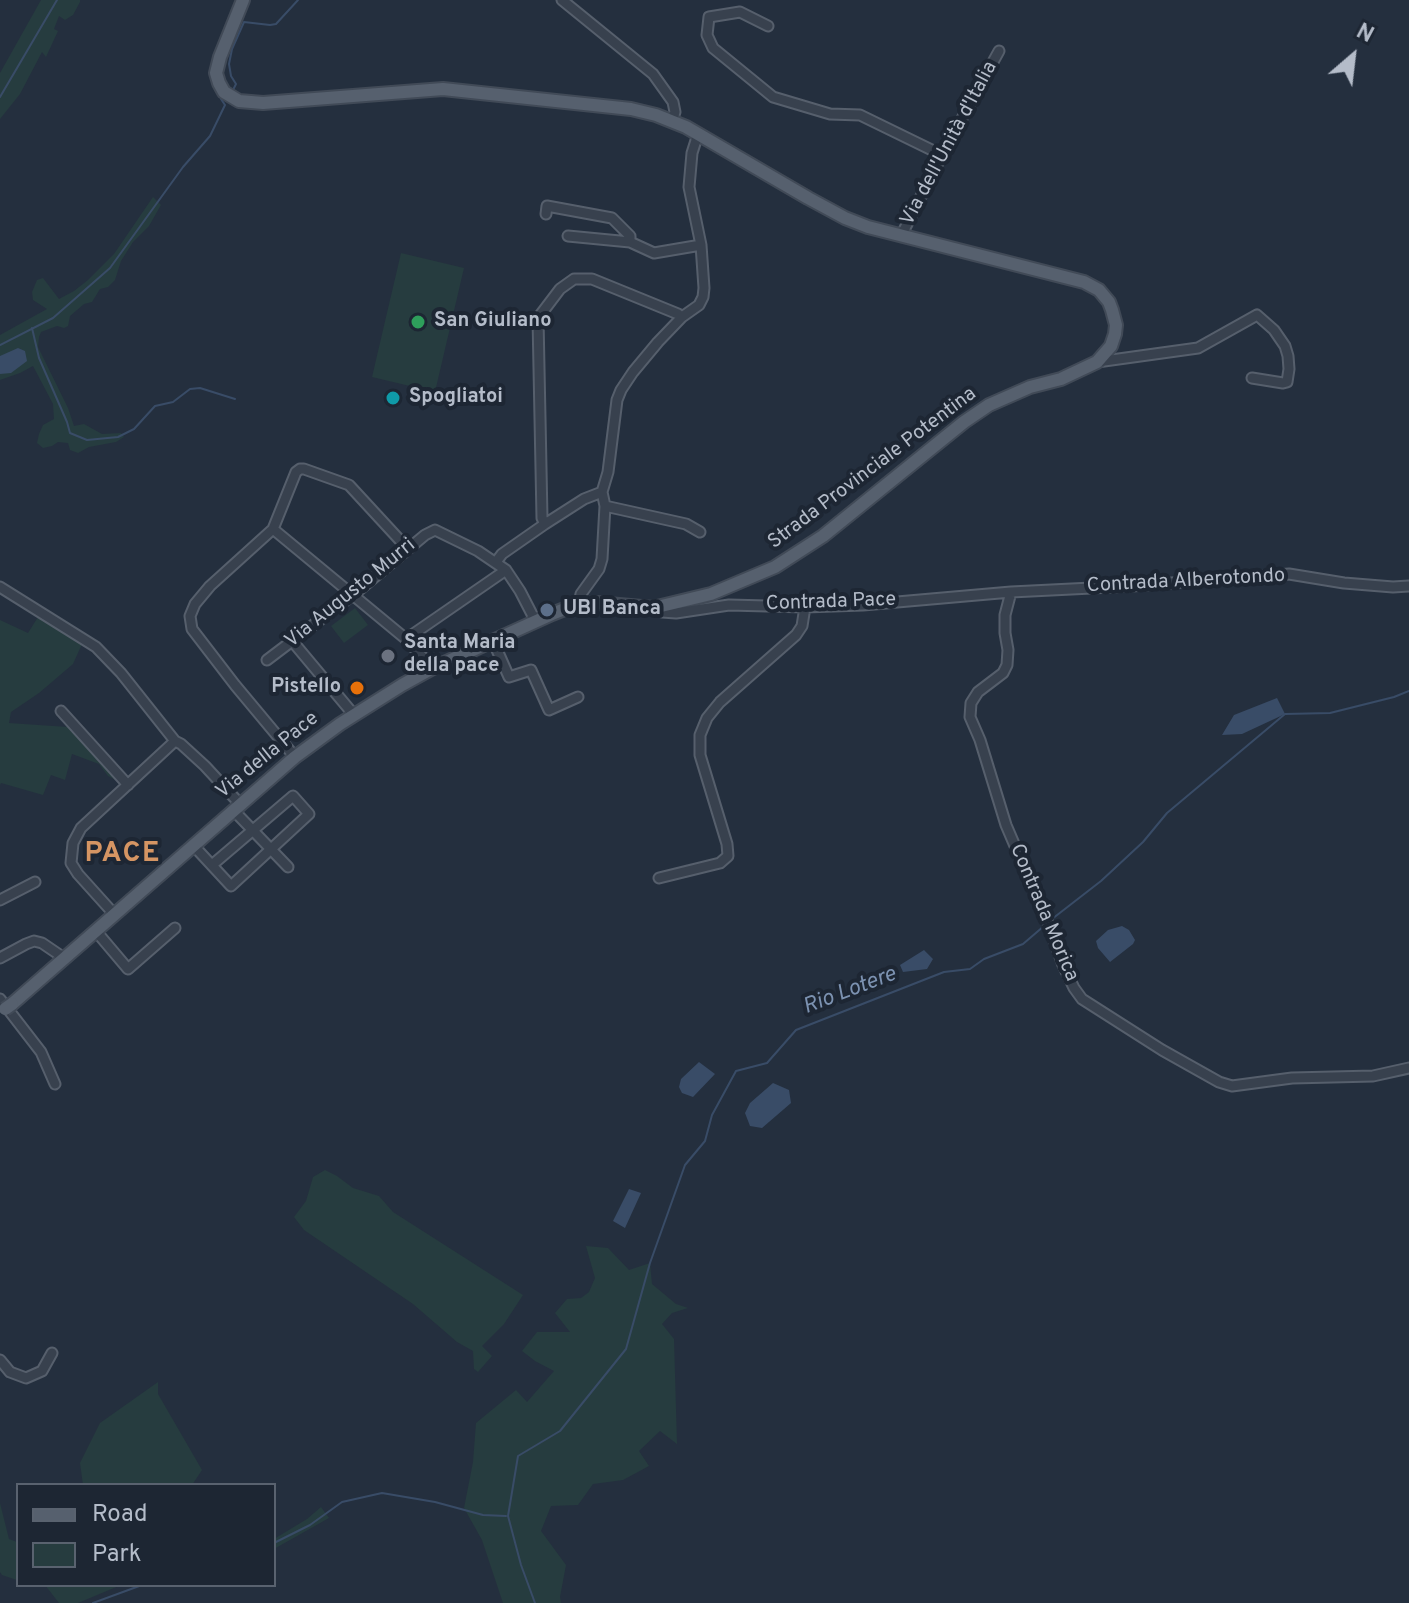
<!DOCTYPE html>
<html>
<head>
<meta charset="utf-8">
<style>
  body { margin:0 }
  #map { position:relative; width:1409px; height:1603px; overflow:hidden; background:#242f3e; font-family:Overpass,sans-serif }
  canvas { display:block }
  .legend { position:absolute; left:16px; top:1483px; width:260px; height:104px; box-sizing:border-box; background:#1d2633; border:2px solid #59626f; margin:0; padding:10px 14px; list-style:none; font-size:24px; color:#b4bcc9 }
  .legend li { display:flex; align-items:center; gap:16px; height:40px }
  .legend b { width:40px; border:2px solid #59626f }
  .north { position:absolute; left:1313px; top:16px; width:80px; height:80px; -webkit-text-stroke:6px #1d2633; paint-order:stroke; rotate:28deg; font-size:22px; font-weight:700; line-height:32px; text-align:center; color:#b4bcc9 }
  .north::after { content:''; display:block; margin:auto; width:28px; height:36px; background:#b4bcc9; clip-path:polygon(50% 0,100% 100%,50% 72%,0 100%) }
</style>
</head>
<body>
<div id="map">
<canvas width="1409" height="1603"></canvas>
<ul class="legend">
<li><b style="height:10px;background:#56606e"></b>Road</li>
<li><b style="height:22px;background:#263c3f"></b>Park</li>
</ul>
<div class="north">N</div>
</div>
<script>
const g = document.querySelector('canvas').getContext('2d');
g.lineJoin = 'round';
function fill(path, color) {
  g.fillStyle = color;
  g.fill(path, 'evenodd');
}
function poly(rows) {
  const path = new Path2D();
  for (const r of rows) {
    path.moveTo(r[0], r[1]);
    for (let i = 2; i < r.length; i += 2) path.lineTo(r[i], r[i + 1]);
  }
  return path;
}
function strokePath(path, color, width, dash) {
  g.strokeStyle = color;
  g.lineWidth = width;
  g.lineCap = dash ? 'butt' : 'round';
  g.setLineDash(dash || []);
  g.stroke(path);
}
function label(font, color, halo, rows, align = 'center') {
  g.font = font + ' Overpass,sans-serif';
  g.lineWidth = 8;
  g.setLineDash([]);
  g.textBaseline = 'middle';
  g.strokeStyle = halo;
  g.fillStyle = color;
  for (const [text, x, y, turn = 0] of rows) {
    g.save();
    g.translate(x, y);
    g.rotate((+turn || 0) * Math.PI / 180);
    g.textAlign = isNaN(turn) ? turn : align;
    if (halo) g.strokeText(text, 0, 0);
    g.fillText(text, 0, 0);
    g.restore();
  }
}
fill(poly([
  [41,0,80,0,80,2,73,15,65,20,59,16,54,29,58,31,46,57,42,52,20,94,0,119,0,73],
  [153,197,161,205,149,226,133,242,121,261,115,280,108,287,100,289,92,302,84,304,70,316,68,326,64,328,57,326,41,332,39,337,38,347,68,408,74,426,84,424,102,434,121,433,124,437,116,442,89,447,78,453,70,450,68,443,58,442,52,446,43,448,37,443,39,434,43,425,54,419,53,404,33,366,20,373,0,380,0,335,47,309,33,300,32,292,37,280,43,278,59,299,74,291,88,280,114,254],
  [401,253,464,268,435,392,372,377],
  [355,608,368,625,344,643,331,626],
  [38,617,82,644,73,664,39,693,11,712,9,723,68,727,118,781,108,776,99,764,72,754,65,780,51,775,43,795,1,783,0,785,0,620,28,633],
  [325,1170,337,1176,353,1188,379,1196,393,1212,523,1295,504,1324,482,1346,492,1356,478,1372,474,1369,473,1351,457,1342,413,1304,304,1230,294,1217,306,1201,313,1177],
  [586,1246,608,1248,629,1270,650,1263,652,1284,676,1304,688,1308,672,1313,662,1324,674,1339,677,1444,660,1431,639,1451,649,1466,623,1480,593,1484,578,1505,551,1506,541,1531,566,1565,560,1597,561,1603,503,1603,482,1540,464,1508,473,1462,476,1423,516,1390,527,1402,554,1371,535,1361,522,1351,537,1332,570,1332,555,1313,567,1299,581,1298,589,1292,595,1278],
  [158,1382,158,1394,202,1470,192,1485,83,1485,80,1463,100,1423],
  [0,1503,9,1539,17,1542,18,1540,17,1580,2,1575,0,1572],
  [321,1507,329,1518,274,1549,274,1539,307,1519],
  [45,1585,121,1585,78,1603,59,1603]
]), '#263c3f');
fill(poly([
  [18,348,25,351,27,361,11,373,0,374,0,356],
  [1277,698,1285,714,1242,734,1222,735,1234,715],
  [1122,926,1129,930,1135,940,1133,944,1110,962,1098,948,1096,941,1108,930],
  [924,950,933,959,927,969,903,972,900,965],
  [699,1062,715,1074,693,1097,682,1093,679,1087,681,1079],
  [773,1083,789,1090,791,1103,762,1128,750,1126,745,1113,750,1103],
  [629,1189,641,1193,625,1228,613,1221]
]), '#394c67');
strokePath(poly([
  [233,90,236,84,231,76,229,64,232,49,244,22,270,25,276,24,298,0],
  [0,97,57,0],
  [32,328,39,358,67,422,70,433,87,440,118,437,134,429,155,406,173,402,190,389,200,388,235,399],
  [0,345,53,318,110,268,183,167,210,136,225,105,221,99],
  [1052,919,1101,881,1143,842,1167,813,1285,714,1330,713,1394,697,1409,691],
  [274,1543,310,1525,342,1502,382,1493,435,1502,483,1515,506,1516],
  [93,1603,142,1585],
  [535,1603,521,1565,508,1516,518,1456,560,1431,626,1349,650,1263,685,1165,705,1141,712,1115,736,1071,767,1063,796,1030,944,972,970,969,984,959,1023,944,1044,926]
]), '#394c67', 2);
const minor = poly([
  [562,0,653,74,673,102,675,112,672,121],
  [768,26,740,12,709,17,707,35,713,48,773,97,830,114,860,115,942,155],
  [546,214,547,206,612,218,630,236,630,242],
  [568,236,630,242,654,253,701,245],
  [901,236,942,155,999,51],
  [1097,362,1198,348,1257,315,1274,330,1285,346,1288,356,1289,369,1287,382,1283,383,1252,378],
  [605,506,686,524,700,532],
  [545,524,542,518,538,318,560,289,574,279,592,279,678,314,682,317],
  [273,529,406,639,428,663,431,669],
  [496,562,502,554,545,524,584,499,602,492],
  [0,587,96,647,121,673,175,741,181,744,205,766,240,804],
  [1011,592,1005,615,1005,633,1008,650,1007,665,1003,673,978,692,971,703,970,717,980,740,1006,825,1048,923,1063,965,1074,988,1082,999,1162,1050,1219,1082,1232,1086,1292,1078,1373,1076,1409,1068],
  [579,604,581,594,599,569,602,559,605,506,602,492,608,472,617,400,621,390,633,372,658,342,682,317,699,305,703,297,704,288,701,245,689,187,692,153,698,134],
  [653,608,662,612,676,613,729,605,805,607,863,605,1011,592,1132,586,1289,574,1344,583,1393,587,1409,586],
  [406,639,506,570],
  [493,641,509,677,531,670,549,710,578,697],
  [293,642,354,715],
  [267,660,358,591,425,535,435,530,478,551,506,570,520,591,536,622],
  [61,711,128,785],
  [295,757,235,685,192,629,190,616,195,604,210,586,273,529,296,472,300,469,304,469,349,485,408,549],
  [238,815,288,867],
  [193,845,231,886,309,814,293,796,212,865],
  [659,878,720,863,728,856,727,844,700,755,700,735,707,718,720,702,796,635,802,626,805,607],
  [0,900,35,882],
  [114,914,78,874,71,863,73,843,81,828,175,741],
  [95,930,128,969,175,928],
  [0,958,26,944,34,941,42,943,64,958],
  [0,999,41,1052,55,1084],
  [0,1360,10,1372,26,1378,42,1371,52,1353]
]);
const major = poly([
  [12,1004,295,757,340,724,402,685,431,669,552,614,572,606,597,603,653,608,711,594,775,567,823,536,964,422,989,405,1030,387,1061,379,1097,362,1111,346,1115,334,1116,325,1112,310,1109,302,1099,290,1084,282,868,227,845,218,808,198,686,127,656,115,631,109,443,89,263,103,239,101,224,92,219,83,216,73,220,57,243,0]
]);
strokePath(minor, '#565f6c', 13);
strokePath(major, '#414a57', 16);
strokePath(minor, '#38414e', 9);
strokePath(major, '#56606e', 12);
const majorBridge = poly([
  [5,1009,12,1004]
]);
strokePath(majorBridge, '#414a57', 16, []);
strokePath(majorBridge, '#56606e', 12);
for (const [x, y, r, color] of [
  [418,322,8,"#2e9e5b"],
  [393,398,8,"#0f9aa8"],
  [547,610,8,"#5c6f8a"],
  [388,656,8,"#6b7280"],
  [357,688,8,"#e8710a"]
]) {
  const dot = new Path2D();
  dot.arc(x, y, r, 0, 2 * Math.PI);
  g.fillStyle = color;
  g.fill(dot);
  strokePath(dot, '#1d2633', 3);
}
label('20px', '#b4bcc9', '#1d2633', [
  ["Via dell'Unità d'Italia",950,144,-62],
  ["Strada Provinciale Potentina",873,469,-37],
  ["Contrada Alberotondo",1186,582,-3],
  ["Via Augusto Murri",351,594,-39],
  ["Contrada Pace",831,603,-2],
  ["Via della Pace",268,756,-39],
  ["Contrada Morica",1043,913,67]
]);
label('bold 20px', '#b4bcc9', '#1d2633', [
  ["San Giuliano",434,322],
  ["Spogliatoi",409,398],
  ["UBI Banca",563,610],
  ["Santa Maria",404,644],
  ["della pace",404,667],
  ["Pistello",341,688,"right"]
], 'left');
label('italic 22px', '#7c92b1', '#1d2633', [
  ["Rio Lotere",850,992,-21]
]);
g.letterSpacing = '2px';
label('bold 28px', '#d59563', '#1d2633', [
  ["PACE",123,855]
]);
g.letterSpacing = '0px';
</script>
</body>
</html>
